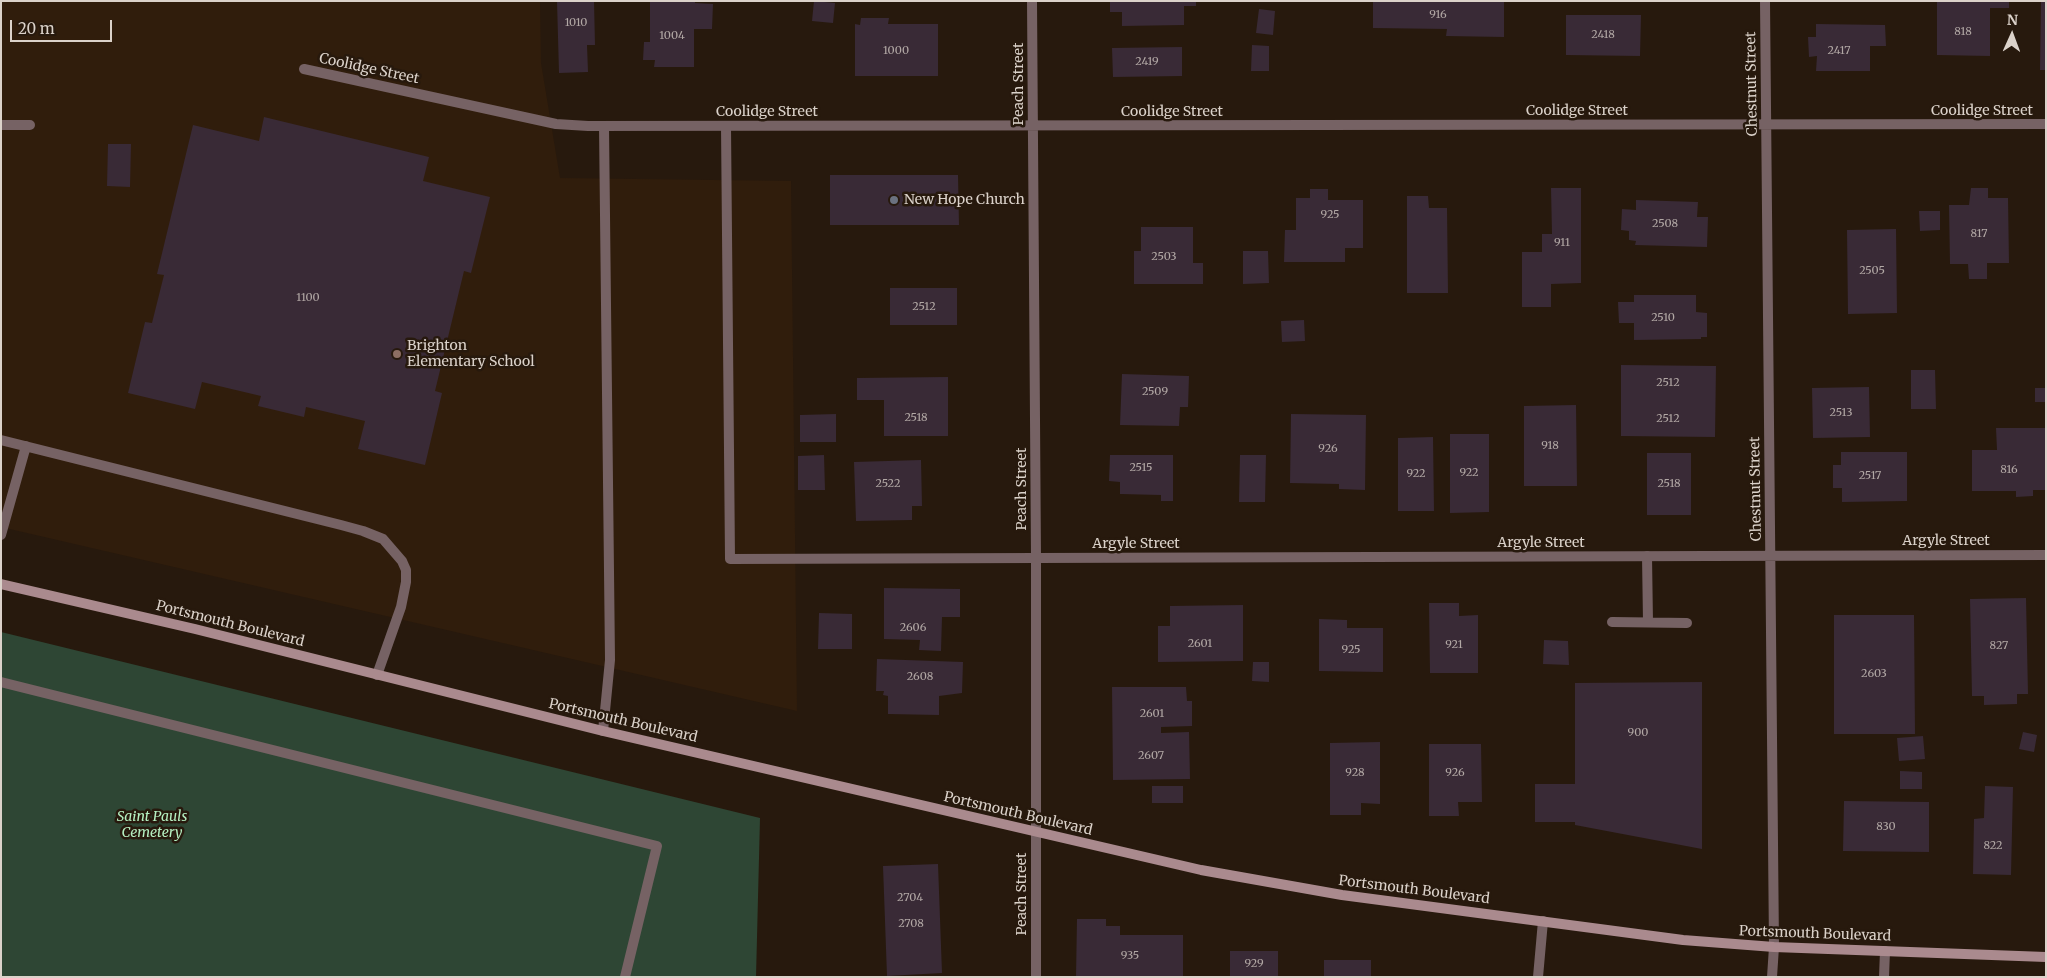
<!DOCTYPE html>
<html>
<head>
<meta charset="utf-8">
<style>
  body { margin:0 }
  #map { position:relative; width:2047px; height:978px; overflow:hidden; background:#27190d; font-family:Merriweather,serif }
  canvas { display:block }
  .frame { position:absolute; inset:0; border:2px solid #dbd2ca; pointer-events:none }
  .north { position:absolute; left:1987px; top:10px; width:50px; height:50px; -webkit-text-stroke:4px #27190d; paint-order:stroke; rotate:2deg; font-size:14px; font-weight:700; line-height:20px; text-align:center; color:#dbd2ca }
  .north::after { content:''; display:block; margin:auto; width:18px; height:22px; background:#dbd2ca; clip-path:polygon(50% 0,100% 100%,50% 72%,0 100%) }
  .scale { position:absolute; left:10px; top:20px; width:102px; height:22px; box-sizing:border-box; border:2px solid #dbd2ca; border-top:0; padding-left:6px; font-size:15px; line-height:18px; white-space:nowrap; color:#dbd2ca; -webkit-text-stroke:4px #27190d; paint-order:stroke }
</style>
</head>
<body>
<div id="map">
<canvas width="2047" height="978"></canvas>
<div class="frame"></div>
<div class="north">N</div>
<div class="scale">20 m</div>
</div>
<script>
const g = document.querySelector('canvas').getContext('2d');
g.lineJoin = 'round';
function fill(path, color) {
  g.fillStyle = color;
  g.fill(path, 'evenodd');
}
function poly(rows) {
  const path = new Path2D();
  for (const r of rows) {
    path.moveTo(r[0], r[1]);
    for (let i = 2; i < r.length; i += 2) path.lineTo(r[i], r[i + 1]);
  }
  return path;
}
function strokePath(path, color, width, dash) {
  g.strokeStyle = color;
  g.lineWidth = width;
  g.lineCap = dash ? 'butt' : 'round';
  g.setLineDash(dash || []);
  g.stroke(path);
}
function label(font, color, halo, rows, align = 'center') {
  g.font = font + ' Merriweather,serif';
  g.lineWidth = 5;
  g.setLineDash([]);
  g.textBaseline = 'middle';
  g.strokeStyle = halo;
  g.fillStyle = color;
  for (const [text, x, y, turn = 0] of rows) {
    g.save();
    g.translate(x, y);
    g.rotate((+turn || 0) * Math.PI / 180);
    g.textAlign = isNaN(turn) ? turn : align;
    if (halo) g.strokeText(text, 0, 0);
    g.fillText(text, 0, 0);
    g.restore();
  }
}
fill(poly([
  [1,1,540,1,541,63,560,178,791,181,797,711,1,527]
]), '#301d0c');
fill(poly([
  [1,632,760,818,756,977,1,977]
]), '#2e4634');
fill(poly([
  [557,1,594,1,595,45,587,45,588,72,559,73],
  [650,1,695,1,695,3,713,4,712,29,694,29,694,67,654,67,655,60,643,60,644,42,650,42],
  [814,1,835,3,833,23,812,21],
  [1110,1,1196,1,1196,6,1184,6,1184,25,1122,26,1122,12,1110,12],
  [1373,1,1504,1,1504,37,1446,36,1447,29,1373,28],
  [1937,1,2009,1,2009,8,1990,8,1990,56,1937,55],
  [2041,1,2046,1,2046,70,2040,70],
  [1259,9,1275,11,1273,35,1256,33],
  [1566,15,1641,15,1640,56,1566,55],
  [861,18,889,18,888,24,938,24,938,76,855,76,855,24,860,25],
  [1816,24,1885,25,1886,46,1870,46,1870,71,1816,71,1817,56,1809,57,1808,37,1816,37],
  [1252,45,1269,46,1269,71,1251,71],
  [1182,47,1182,76,1113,77,1112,48],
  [264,117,429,157,423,181,490,197,471,273,464,271,435,391,442,393,425,465,358,449,365,421,306,407,304,417,258,406,261,396,202,382,195,409,128,393,145,322,152,323,164,275,157,274,193,125,259,141],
  [108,144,131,144,130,187,107,186],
  [830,175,958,175,959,225,830,225],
  [1551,188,1581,188,1581,283,1551,284,1551,307,1522,307,1522,252,1542,252,1542,234,1552,234],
  [1971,188,1988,188,1988,198,2008,198,2009,263,1987,263,1987,279,1969,279,1968,264,1950,264,1949,205,1969,205],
  [1310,189,1328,189,1328,200,1363,200,1363,248,1345,248,1345,262,1284,262,1285,230,1296,230,1296,198,1310,198],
  [1407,196,1428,196,1429,208,1447,208,1448,293,1407,293],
  [1636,200,1698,202,1697,217,1708,217,1707,247,1635,245,1636,241,1629,240,1629,231,1621,230,1622,209,1636,210],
  [1919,211,1940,211,1940,230,1920,231],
  [1141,227,1193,227,1193,263,1203,263,1203,284,1134,284,1134,251,1141,251],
  [1896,229,1897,313,1848,314,1847,230],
  [1243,251,1268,251,1269,283,1243,284],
  [890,288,957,288,957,325,890,325],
  [1634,295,1696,295,1696,312,1707,313,1707,337,1701,337,1701,339,1634,340,1634,323,1619,323,1618,302,1634,302],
  [1304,320,1305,341,1282,342,1281,321],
  [1621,365,1716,366,1715,437,1621,436],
  [1911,370,1935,370,1936,409,1911,409],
  [1122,374,1189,376,1188,407,1180,407,1179,426,1120,425],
  [948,377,948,436,884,436,884,400,857,400,857,378],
  [1869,387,1870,437,1813,438,1812,388],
  [2035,388,2046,388,2046,402,2035,402],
  [1576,405,1577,486,1524,486,1524,406],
  [836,414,836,442,800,442,800,415],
  [1291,414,1366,415,1365,490,1339,489,1339,484,1290,483],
  [1996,428,2046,428,2046,490,2033,490,2033,496,2016,497,2016,491,1972,491,1972,450,1997,450],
  [1450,434,1489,434,1489,512,1450,513],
  [1433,437,1434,511,1398,511,1398,438],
  [1841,452,1907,452,1907,501,1842,502,1842,488,1833,488,1833,465,1841,465],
  [1647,453,1691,453,1691,515,1647,515],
  [824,455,825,490,798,490,798,456],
  [1110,455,1173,455,1173,501,1161,501,1161,495,1120,494,1120,482,1109,481],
  [1240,455,1266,455,1265,502,1239,502],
  [921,460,922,506,912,506,912,520,856,521,854,462],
  [884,588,960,589,960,617,942,617,941,651,919,650,920,640,884,639],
  [2026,598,2028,694,2017,694,2017,704,1984,705,1984,696,1972,696,1970,599],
  [1429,603,1459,603,1459,616,1478,615,1478,673,1430,673],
  [1243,605,1243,661,1158,662,1158,626,1170,626,1170,606],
  [819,613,852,614,852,649,818,649],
  [1834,615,1914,615,1915,734,1834,734],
  [1319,619,1347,620,1347,628,1383,628,1383,672,1319,671],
  [1544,640,1568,641,1569,665,1543,664],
  [877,659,963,662,962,693,939,696,939,715,888,714,888,696,883,695,884,691,876,691],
  [1253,662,1269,662,1269,682,1252,681],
  [1702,682,1702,849,1575,825,1575,822,1535,822,1535,784,1575,784,1575,683],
  [1112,687,1186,687,1187,701,1192,701,1192,726,1161,727,1161,733,1189,732,1190,779,1113,780],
  [2023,732,2037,735,2034,752,2019,749],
  [1923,736,1925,759,1899,761,1897,738],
  [1380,742,1380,804,1361,803,1361,815,1330,815,1330,743],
  [1429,744,1481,744,1482,802,1458,802,1459,816,1429,816],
  [1900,771,1922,772,1922,789,1900,789],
  [1152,786,1183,786,1183,803,1152,803],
  [1985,786,2013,787,2011,875,1973,874,1974,819,1984,818],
  [1844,801,1929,802,1929,852,1843,851],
  [938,864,942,973,887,976,883,866],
  [1077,919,1106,919,1106,926,1120,926,1120,935,1183,935,1183,977,1076,977],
  [1230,951,1278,951,1278,977,1230,977],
  [1324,960,1371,960,1371,977,1324,977]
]), '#392a36');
strokePath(poly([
  [726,126,730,559,1036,558],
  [1,440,341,525,363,531,383,539,402,561,406,570,406,582,401,607,377,675],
  [1,535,26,446],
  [1647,556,1648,622],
  [1612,622,1687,623],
  [1,682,657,846,625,977],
  [603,731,610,660,604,126],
  [1538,977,1543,921],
  [1884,977,1885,951]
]), '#766264', 10);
strokePath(poly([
  [1032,1,1036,558,1036,977],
  [1765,1,1774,947,1772,977],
  [304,69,556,124,588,126,2046,124],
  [1,125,30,125],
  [1036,558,2046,555]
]), '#766264', 10);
strokePath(poly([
  [1,584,195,629,603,731,1201,870,1342,895,1683,940,1774,947,2046,957]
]), '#aa8a8e', 10);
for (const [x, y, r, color] of [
  [894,200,5,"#6b7280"],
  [397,354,5,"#8d6e63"]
]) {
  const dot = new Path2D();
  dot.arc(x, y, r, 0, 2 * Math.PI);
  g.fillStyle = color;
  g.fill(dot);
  strokePath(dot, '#27190d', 2);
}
label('11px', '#b2a8a5', null, [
  ["916",1438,15],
  ["1010",576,23],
  ["818",1963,32],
  ["2418",1603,35],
  ["1004",672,36],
  ["1000",896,51],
  ["2417",1839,51],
  ["2419",1147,62],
  ["925",1330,215],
  ["2508",1665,224],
  ["817",1979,234],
  ["911",1562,243],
  ["2503",1164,257],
  ["2505",1872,271],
  ["1100",308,298],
  ["2512",924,307],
  ["2510",1663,318],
  ["2512",1668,383],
  ["2509",1155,392],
  ["2513",1841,413],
  ["2518",916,418],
  ["2512",1668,419],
  ["918",1550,446],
  ["926",1328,449],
  ["2515",1141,468],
  ["816",2009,470],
  ["922",1469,473],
  ["922",1416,474],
  ["2517",1870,476],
  ["2522",888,484],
  ["2518",1669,484],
  ["2606",913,628],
  ["2601",1200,644],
  ["921",1454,645],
  ["827",1999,646],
  ["925",1351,650],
  ["2603",1874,674],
  ["2608",920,677],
  ["2601",1152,714],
  ["900",1638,733],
  ["2607",1151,756],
  ["928",1355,773],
  ["926",1455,773],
  ["830",1886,827],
  ["822",1993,846],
  ["2704",910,898],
  ["2708",911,924],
  ["935",1130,956],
  ["929",1254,964]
]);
label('14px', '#dbd2ca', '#27190d', [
  ["Coolidge Street",369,69,12],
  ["Peach Street",1019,84,-90],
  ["Chestnut Street",1752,84,-91],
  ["Coolidge Street",1577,111],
  ["Coolidge Street",1982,111],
  ["Coolidge Street",767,112],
  ["Coolidge Street",1172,112],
  ["Peach Street",1022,489,-90],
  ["Chestnut Street",1756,489,-91],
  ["Argyle Street",1946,541],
  ["Argyle Street",1541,543],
  ["Argyle Street",1136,544],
  ["Portsmouth Boulevard",230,624,14],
  ["Portsmouth Boulevard",623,721,13],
  ["Portsmouth Boulevard",1018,814,13],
  ["Portsmouth Boulevard",1414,890,7],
  ["Peach Street",1022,894,-90],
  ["Portsmouth Boulevard",1815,934,2]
]);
label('14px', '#dbd2ca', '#27190d', [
  ["New Hope Church",904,200],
  ["Brighton",407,346],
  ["Elementary School",407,362]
], 'left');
label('italic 14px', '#b5f0c2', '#27190d', [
  ["Saint Pauls",152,817],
  ["Cemetery",152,833]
]);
</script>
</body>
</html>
